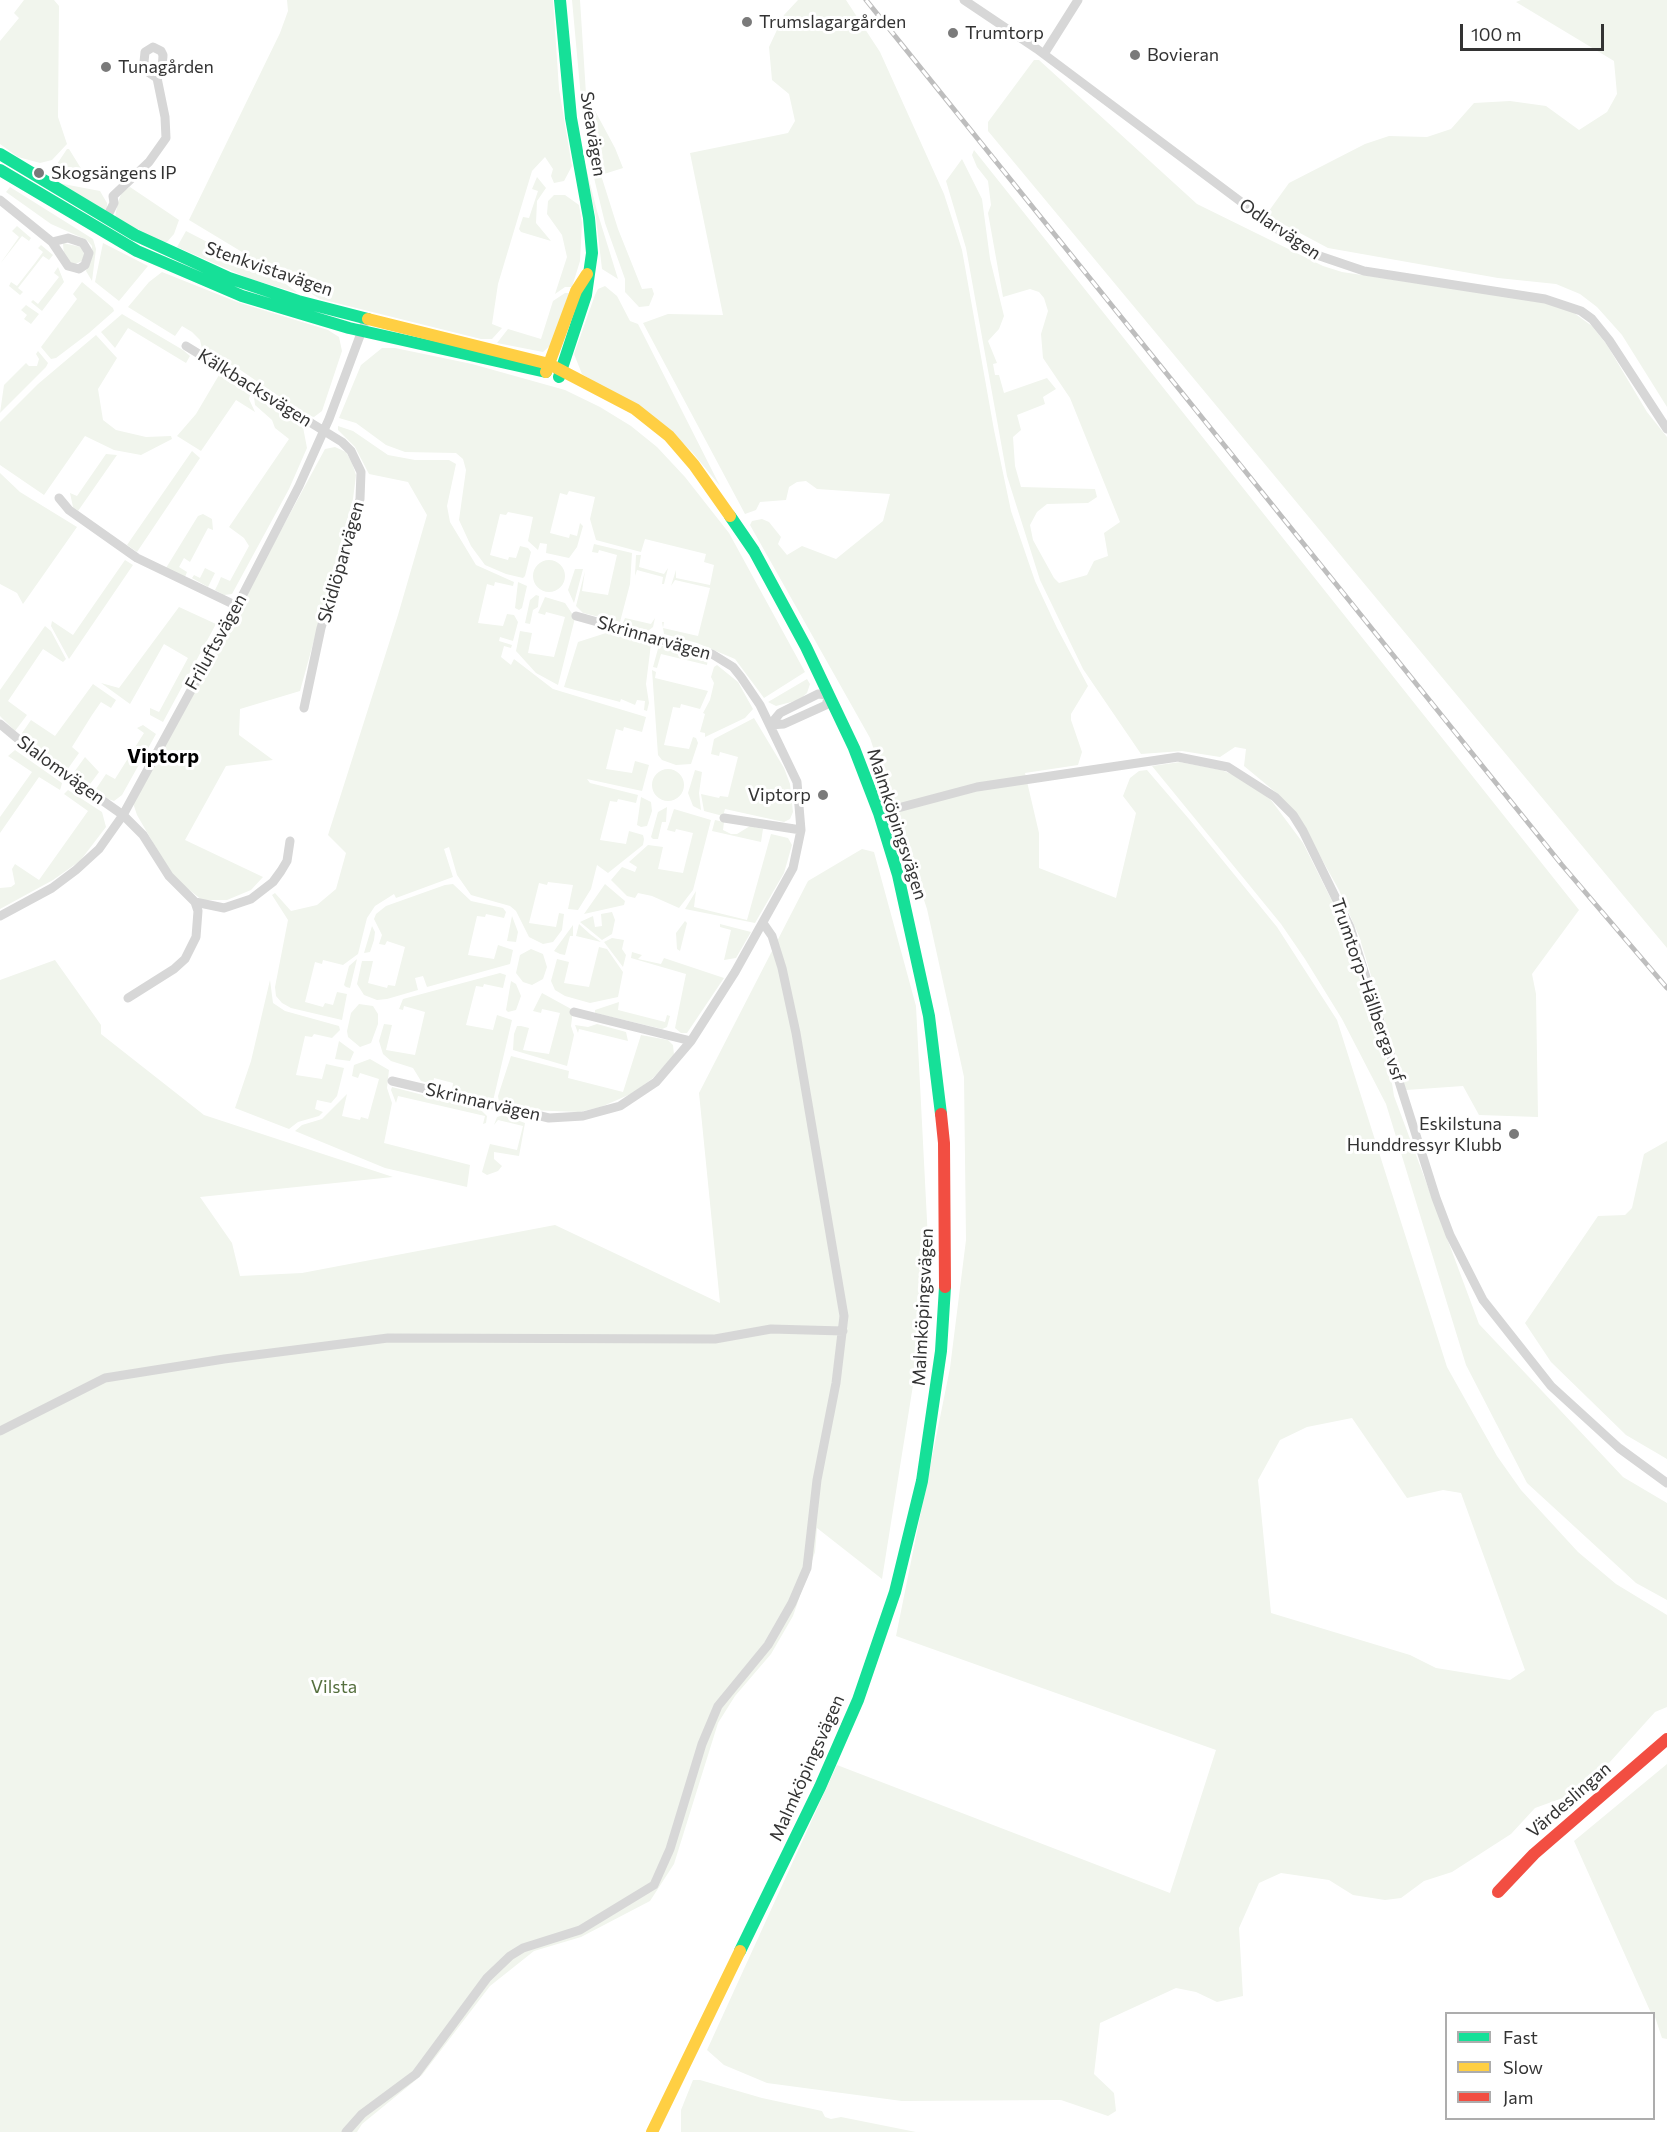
<!DOCTYPE html>
<html>
<head>
<meta charset="utf-8">
<style>
  body { margin:0 }
  #map { position:relative; width:1667px; height:2132px; overflow:hidden; background:#fff; font-family:Commissioner,sans-serif }
  canvas { display:block }
  .legend { position:absolute; left:1445px; top:2012px; width:210px; height:108px; box-sizing:border-box; background:#fff; border:2px solid #adadad; margin:0; padding:8px 10px; list-style:none; font-size:18px; color:#333 }
  .legend li { display:flex; align-items:center; gap:12px; height:30px }
  .legend b { width:30px; border:2px solid #adadad }
  .scale { position:absolute; left:1460px; top:24px; width:144px; height:27px; box-sizing:border-box; border:3px solid #333; border-top:0; padding-left:8px; font-size:18px; line-height:21px; white-space:nowrap; color:#333; -webkit-text-stroke:4px #fff; paint-order:stroke }
</style>
</head>
<body>
<div id="map">
<canvas width="1667" height="2132"></canvas>
<ul class="legend">
<li><b style="height:8px;background:#16e098"></b>Fast</li>
<li><b style="height:8px;background:#ffcf43"></b>Slow</li>
<li><b style="height:8px;background:#f24e42"></b>Jam</li>
</ul>
<div class="scale">100 m</div>
</div>
<script>
const g = document.querySelector('canvas').getContext('2d');
g.lineJoin = 'round';
function fill(path, color) {
  g.fillStyle = color;
  g.fill(path, 'evenodd');
}
function poly(rows) {
  const path = new Path2D();
  for (const r of rows) {
    if (r.length === 3) {
      path.moveTo(r[0] + r[2], r[1]);
      path.arc(r[0], r[1], r[2], 0, 2 * Math.PI);
      continue;
    }
    path.moveTo(r[0], r[1]);
    for (let i = 2; i < r.length; i += 2) path.lineTo(r[i], r[i + 1]);
  }
  return path;
}
function strokePath(path, color, width, dash) {
  g.strokeStyle = color;
  g.lineWidth = width;
  g.lineCap = dash ? 'butt' : 'round';
  g.setLineDash(dash || []);
  g.stroke(path);
}
function label(font, color, halo, rows, align = 'center') {
  g.font = font + ' Commissioner,sans-serif';
  g.lineWidth = 6;
  g.setLineDash([]);
  g.textBaseline = 'middle';
  g.strokeStyle = halo;
  g.fillStyle = color;
  for (const [text, x, y, turn = 0] of rows) {
    g.save();
    g.translate(x, y);
    g.rotate((+turn || 0) * Math.PI / 180);
    g.textAlign = isNaN(turn) ? turn : align;
    if (halo) g.strokeText(text, 0, 0);
    g.fillText(text, 0, 0);
    g.restore();
  }
}
fill(poly([
  [24,0,54,0,59,6,58,117,67,144,52,160,40,163,18,157,0,144,0,41,19,18,14,13],
  [287,0,553,0,559,89,572,166,564,181,554,183,551,176,553,169,545,157,532,171,498,284,492,324,502,328,492,339,481,339,320,299,189,220,280,33,288,11],
  [572,0,580,0,586,94,615,148,623,168,601,175,618,229,642,289,652,288,654,294,649,306,639,307,625,292,625,279,605,223,595,182,583,120],
  [798,0,846,0,880,52,944,194,962,250,994,430,1011,511,1035,581,1057,628,1088,686,1071,714,1071,720,1082,752,1078,765,1025,773,1039,833,1039,868,1116,898,1136,813,1123,796,1130,778,1139,771,1147,770,1189,819,1277,927,1337,1020,1447,1367,1497,1456,1521,1490,1578,1552,1616,1584,1667,1615,1667,1707,1655,1712,1609,1763,1583,1787,1571,1795,1535,1808,1511,1834,1452,1872,1424,1881,1401,1898,1385,1900,1353,1895,1329,1880,1281,1873,1259,1883,1239,1928,1243,1996,1217,2002,1196,1992,1176,1988,1100,2023,1094,2074,1114,2093,1116,2111,1108,2116,1061,2100,902,2101,767,2083,724,2065,707,2050,837,1765,1170,1893,1216,1750,896,1636,950,1368,966,1240,964,1077,927,909,870,738,750,525,752,521,762,519,769,522,781,537,778,544,787,555,802,546,836,559,883,521,890,494,817,489,806,481,797,482,789,487,786,500,760,502,756,510,745,514,643,323,668,314,723,315,690,153,788,133,795,121,789,94,772,80,769,47,784,15],
  [1352,1418,1407,1498,1443,1490,1461,1493,1525,1670,1510,1680,1436,1668,1410,1655,1271,1613,1258,1480,1280,1440,1307,1427],
  [1521,0,1667,0,1667,407,1622,335,1597,307,1580,294,1556,284,1498,278,1328,248,1266,215,1289,183,1365,144,1389,136,1427,137,1451,129,1474,103,1510,101,1546,106,1579,130,1607,112,1617,94,1614,61,1516,2],
  [1034,60,1039,60,1197,204,1323,266,1342,272,1554,304,1574,313,1592,326,1607,345,1647,412,1667,437,1667,948,988,131,988,122],
  [578,136,597,211,618,279,602,269,596,218],
  [67,149,69,149,90,183,58,177,57,164],
  [974,150,1579,910,1532,974,1536,994,1538,1117,1479,1115,1463,1086,1406,1090,1359,936,1339,890,1306,831,1279,795,1244,766,1246,749,1235,747,1220,757,1182,751,1141,754,1083,669,1040,580,1007,476,966,248,946,181,962,159,982,199,990,259,1004,316,999,329,988,341,997,363,993,364,995,375,999,375,1004,393,1047,378,1056,389,1043,397,1045,404,1017,415,1021,430,1013,437,1015,466,1021,487,1095,489,1097,497,1088,503,1047,504,1037,512,1030,525,1033,540,1054,578,1059,583,1087,575,1094,561,1108,556,1104,533,1120,522,1070,398,1043,358,1041,334,1048,311,1044,298,1039,292,1030,289,1003,297,988,213,991,205,988,181,977,167,972,155],
  [537,177,546,188,537,201,536,223,551,241,521,232,519,229,523,217,529,218,538,191,532,189],
  [58,183,100,191,107,203,107,209,101,212],
  [10,187,93,239,96,249,92,281,86,271,92,254,92,246,87,240,51,224,6,192],
  [130,187,179,220,174,234,167,242,163,242,118,223,115,217,118,202,122,192],
  [554,195,565,195,579,205,582,223,580,261,572,287,565,287,555,294,567,257,562,235,547,214,548,201],
  [17,226,31,238,29,241,22,236,0,264,19,237,12,231],
  [186,231,279,279,298,293,250,279,177,247],
  [63,243,81,247,85,256,82,261,73,265,64,257],
  [103,243,148,266,119,301,95,282],
  [41,245,53,255,49,260,43,256,18,288,23,292,20,295,9,286,11,282,17,286,35,263,43,252,38,248],
  [58,267,64,282,42,311,31,302,33,300,38,304,59,277,54,273],
  [162,272,237,302,328,330,339,337,342,351,322,411,314,417,306,415,239,369,202,349,200,340,192,332,182,326,175,336,128,307,149,282],
  [82,282,113,308,114,311,89,333,56,358,51,359,41,347,77,299,73,294],
  [605,286,617,296,630,321,638,324,720,486,692,452,668,429,582,374,574,354,595,295,598,289],
  [565,293,569,293,552,344,543,352,497,343,508,329,541,339,553,301],
  [26,305,39,314,31,324,24,319,27,315,21,310],
  [122,314,183,350,190,356,186,363,128,328,115,348,101,332],
  [96,335,117,358,98,389,103,420,116,430,146,437,171,436,172,439,141,455,114,450,85,436,44,495,0,465,0,422,38,384],
  [382,348,395,348,472,364,565,390,600,407,631,426,657,447,685,477,729,533,805,672,764,698,735,659,697,643,664,634,662,622,664,622,663,628,698,636,710,588,675,580,671,586,676,570,676,578,710,585,714,565,704,562,706,554,645,539,641,552,596,540,590,519,595,497,569,491,567,495,560,493,550,533,569,538,570,534,577,536,580,523,583,526,577,547,569,558,546,553,547,544,540,543,538,550,528,541,533,517,508,512,506,515,500,514,490,555,508,560,509,557,516,558,520,546,528,548,531,552,525,576,523,578,506,574,485,565,471,546,459,520,466,470,463,459,456,453,405,452,386,445,356,423,339,418,361,365],
  [38,351,48,363,46,367,0,413,4,385,26,363,29,366,37,366,39,359,36,354],
  [219,375,250,395,249,399,255,412,236,400,201,451,177,436,196,414],
  [254,397,303,427,307,448,289,489,232,594,224,595,215,590,218,584,221,577,230,581,249,546,244,538,229,527,289,439,275,428,272,420,255,405],
  [338,426,353,431,388,455,415,460,449,460,456,464,447,506,450,522,476,565,514,582,513,586,495,582,494,586,487,584,478,623,503,626,507,614,514,615,518,622,513,641,500,637,499,641,512,645,511,648,504,646,501,657,511,665,514,659,553,689,646,717,642,732,624,727,623,731,616,729,606,769,632,773,635,761,649,765,642,791,587,779,590,783,638,795,636,803,618,799,617,802,610,801,600,840,626,844,629,831,643,835,644,839,643,845,608,873,597,865,591,889,578,910,568,909,573,885,548,882,547,885,539,883,529,923,556,927,559,913,564,914,562,930,553,942,543,944,529,937,516,911,510,906,471,895,457,875,449,847,444,849,453,877,396,898,394,894,375,906,367,918,358,954,343,965,323,960,322,964,315,962,305,1002,323,1007,325,1003,333,1005,337,992,347,994,342,1020,291,1008,282,1003,276,996,275,987,288,920,272,895,275,893,291,911,317,905,336,889,346,853,328,835,398,615,427,515,408,482,369,474,355,447,338,430],
  [335,447,346,452,352,463,356,475,353,499,300,691,240,709,239,735,273,760,226,766,185,840,263,877,251,890,227,900,202,900,173,877,137,815,133,803,325,449],
  [192,451,200,458,137,552,127,545],
  [106,454,117,455,78,511,73,507,70,493,77,496],
  [0,473,20,492,77,527,23,604,17,593,0,584],
  [203,514,212,519,213,530,208,528,190,562,184,558,179,567,187,572,185,577,166,568,198,516],
  [594,544,632,553,630,584,620,622,583,613,576,606,585,571,582,591,608,595,617,555,599,550,598,553,592,552],
  [636,555,641,555,639,567,664,574,668,568,664,584,662,584,663,577,637,570,635,576],
  [549,576,16],
  [125,560,133,565,69,659,51,626,52,621,73,635],
  [205,568,215,573,208,587,192,578,194,575,200,578],
  [575,569,583,569,574,603,568,590],
  [518,582,527,586,522,608,519,610,515,608],
  [536,595,539,596,538,607,533,610,530,624,525,623,530,600],
  [545,597,565,603,575,618,558,685,536,673,516,651,520,631,532,633,528,653,554,657,565,617,546,612,545,615,538,613],
  [179,607,216,624,163,722,150,715,150,708,159,712,188,658,164,644,130,704,101,683,119,688],
  [625,618,651,624,655,618,653,627,648,631,622,625],
  [45,626,51,631,66,659,63,662,43,649,8,701,27,715,15,731,0,716,0,690],
  [606,633,651,644,646,684,649,703,647,711,644,710,645,701,637,700,635,705,621,699,620,702,564,687,578,642],
  [659,645,708,659,707,665,661,654,657,668,653,667],
  [717,665,738,682,753,709,745,718,705,737,705,733,700,732,705,714,703,713,710,700,714,683,711,677,714,667],
  [652,670,656,672,655,678,708,691,700,709,681,704,680,708,673,707,664,745,689,749,693,737,696,738,698,743,691,764,676,765,662,760,658,755],
  [807,679,810,684,807,693,799,700,776,706,768,702],
  [93,684,116,700,111,708,101,702,92,715,72,747,79,753,67,770,23,739,22,733,31,720,55,736],
  [754,718,784,768,790,784,793,812,790,819,784,822,725,809,723,816,704,811,701,794,719,798,720,796,728,797,738,757,720,752,719,756,711,754,714,739],
  [143,725,156,734,122,795,114,801,108,799,96,789,106,774,115,779,144,733,137,728],
  [15,750,62,783,61,787,60,790,39,777,0,833,0,817,32,772,8,756],
  [85,757,99,772,88,787,72,775],
  [1180,762,1221,770,1245,779,1271,800,1303,843,1347,931,1391,1077,1394,1096,1479,1324,1623,1477,1667,1503,1667,1600,1636,1583,1527,1483,1466,1365,1386,1104,1342,1019,1305,959,1281,924,1152,766],
  [668,785,16],
  [695,770,702,772,699,793,701,810,693,806,688,793],
  [68,790,102,812,106,827,80,861,53,880,0,909,0,888,11,887,15,884,12,869,15,864,39,880,88,811,64,794],
  [641,797,651,802,652,811,647,826,641,827,637,825],
  [667,807,666,822,662,822,658,839,653,839,651,837,658,812],
  [674,809,711,820,693,890,679,908,652,896,638,893,635,898,627,896,611,880,622,867,635,872,637,867,629,862,648,845,663,847,658,869,683,873,693,833,676,829,675,832,667,830],
  [715,820,724,822,723,830,731,834,737,834,750,826,763,829,761,842,712,831],
  [771,834,788,838,792,845,784,873,755,923,685,909,696,891,694,907,747,920],
  [862,849,874,852,916,1006,930,1279,882,1579,817,1528,815,1552,793,1616,771,1654,735,1696,718,1723,674,1864,650,1901,581,1937,534,1951,490,1986,422,2075,362,2124,357,2132,0,2132,0,980,55,960,101,1025,101,1034,204,1115,393,1177,200,1197,232,1243,240,1276,302,1273,555,1225,720,1303,699,1093,808,881],
  [453,884,471,901,503,908,506,912,504,918,486,914,485,917,477,916,468,955,494,959,498,945,513,950,510,964,427,987,423,976,415,978,418,990,387,999,377,1000,364,995,357,984,362,961,373,961,368,983,387,988,388,985,395,986,405,947,387,941,385,945,379,944,382,935,374,919,376,914,386,906,445,885],
  [605,884,625,901,624,905,584,914],
  [612,912,615,920,612,934,602,940,580,922,593,916,595,927,602,926,601,914],
  [512,916,518,932,516,942,507,941],
  [685,921,687,923,680,951,677,949,676,933],
  [579,924,590,934,601,942,576,936],
  [720,924,751,932,736,958,724,960,731,930,720,927],
  [573,925,573,936,570,936,565,955,560,954,554,951],
  [372,926,375,932,374,940,370,952,364,953],
  [612,938,624,940,622,949,626,955,623,967,604,942],
  [599,947,607,949,623,972,618,997,590,1003,565,996,555,990,551,981,557,959,569,962,564,983,589,987],
  [531,949,543,954,547,967,543,979,532,985,523,982,516,973,520,955],
  [632,952,642,955,638,959,661,964,664,958,724,978,687,1033,681,1033,675,1028,686,974,631,958],
  [357,959,350,988,346,987,344,985,349,966],
  [500,973,506,975,503,988,484,984,483,987,476,986,466,1025,493,1030,497,1015,512,1020,493,1101,452,1091,453,1083,434,1078,433,1084,421,1081,413,1068,391,1061,383,1054,379,1041,384,1024,392,1025,386,1050,415,1055,425,1012,404,1006,403,1010,399,1009,403,999],
  [270,980,273,1003,285,1011,339,1026,340,1030,332,1038,314,1034,312,1037,305,1036,296,1075,322,1079,326,1064,344,1068,337,1096,331,1103,317,1100,315,1109,323,1112,319,1116,298,1122,289,1129,235,1108,251,1061],
  [511,981,516,984,521,996,516,1010,508,1012,506,1010],
  [542,993,573,1010,571,1026,574,1035,567,1066,513,1050,514,1034,517,1026,521,1026,529,1028,523,1050,549,1054,560,1013,542,1009,541,1013,533,1011],
  [619,1002,618,1010,665,1022,667,1015,670,1016,667,1027,662,1029,595,1013,595,1010],
  [359,1004,373,1006,378,1014,378,1024,371,1043,360,1047,348,1037,347,1031,351,1013],
  [597,1024,626,1032,628,1041,579,1029,578,1033,575,1025,588,1027],
  [641,1035,668,1040,673,1045,674,1055,653,1078,633,1093,601,1107,579,1112,528,1110,499,1102,498,1096,511,1056,569,1071,568,1078,623,1092],
  [339,1041,354,1052,350,1061,335,1059],
  [370,1059,389,1070,387,1088,392,1103,384,1143,470,1165,467,1187,385,1168,295,1131,302,1125,322,1119,347,1094,342,1116,360,1120,361,1117,368,1119,379,1079,360,1073,358,1078,352,1076,354,1065],
  [392,1087,481,1110,487,1116,486,1123,483,1124,485,1116,398,1096,396,1103,391,1090],
  [503,1115,525,1123,519,1156,494,1152,494,1159,502,1166,498,1171,487,1175,482,1172,490,1144,517,1150,523,1126,498,1120,494,1125,497,1117],
  [1667,1141,1667,1459,1626,1435,1551,1362,1525,1323,1598,1216,1625,1215,1632,1208,1644,1154],
  [1667,1764,1667,2039,1662,2038,1654,2014,1651,2013,1574,1841],
  [693,2080,700,2080,762,2098,822,2111,825,2117,831,2119,841,2117,916,2132,681,2132,681,2110]
]), '#f1f5ed');
strokePath(poly([
  [964,0,1037,49,1308,252,1364,271,1545,299,1581,311,1592,319,1609,340,1667,429],
  [1044,54,1078,0],
  [0,200,52,242,68,266,79,269,85,265,89,253,83,243,68,238,52,242],
  [106,219,114,203,113,196,149,162,166,138,165,117,157,78,162,73,163,55,161,51,153,47,145,52,144,62,148,72,157,78],
  [186,346,342,442,351,451,361,472,360,499,321,628,304,708],
  [59,498,69,510,137,558,237,606],
  [818,694,829,695,826,705,784,724,770,725,780,713,818,694],
  [0,724,35,753,123,815,143,835,169,876,195,902,224,908,251,899,273,882,281,871,287,861,290,841],
  [879,813,977,787,1178,757,1228,767,1275,797,1293,815,1303,831,1350,927,1436,1198,1450,1235,1483,1300,1551,1386,1619,1448,1667,1483],
  [724,818,801,830],
  [0,916,52,888,76,870,99,849,123,815,237,606,299,486,329,419,364,325],
  [128,998,174,969,185,959,196,937,198,911,195,902],
  [574,1012,691,1041],
  [392,1081,549,1118,583,1116,620,1106,656,1082,691,1041,735,972,793,868,801,830,797,782,760,705,741,677,733,667,712,654,576,616],
  [0,1431,105,1378,224,1359,388,1338,715,1339,771,1329,843,1331],
  [346,2132,362,2114,416,2074,487,1978,510,1956,523,1948,580,1930,654,1885,670,1849,702,1744,718,1706,768,1645,792,1603,807,1568,817,1480,836,1383,844,1316,796,1033,782,968,772,936,763,923]
]), '#d7d7d7', 9);
strokePath(poly([
  [0,154,135,235,229,278,298,301,368,319],
  [0,170,137,251,242,296,349,328,546,372],
  [559,377,586,295,592,253,589,218,571,118,560,0],
  [730,516,754,551,806,647,854,748,879,813,898,875,929,1016,941,1114],
  [740,1951,820,1787,858,1700,895,1592,922,1481,941,1351,945,1287]
]), '#16e098', 12);
strokePath(poly([
  [368,319,549,364],
  [549,364,635,409,669,436,694,465,730,516],
  [546,372,576,291,587,274],
  [652,2132,740,1951]
]), '#ffcf43', 12);
strokePath(poly([
  [941,1114,944,1143,945,1287],
  [1498,1892,1534,1854,1667,1739]
]), '#f24e42', 12);
const rail = poly([
  [866,0,1562,865,1667,988]
]);
strokePath(rail, '#bebebe', 5);
strokePath(rail, '#fff', 3, [9]);
for (const [x, y, r, color] of [
  [747,22,6,"#7a7a7a"],
  [953,33,6,"#7a7a7a"],
  [1135,55,6,"#7a7a7a"],
  [106,67,6,"#7a7a7a"],
  [39,173,6,"#7a7a7a"],
  [823,795,6,"#7a7a7a"],
  [1514,1134,6,"#7a7a7a"]
]) {
  const dot = new Path2D();
  dot.arc(x, y, r, 0, 2 * Math.PI);
  g.fillStyle = color;
  g.fill(dot);
  strokePath(dot, '#fff', 2);
}
label('18px', '#333', '#fff', [
  ["Trumslagargården",759,22],
  ["Trumtorp",965,33],
  ["Bovieran",1147,55],
  ["Tunagården",118,67],
  ["Skogsängens IP",51,173],
  ["Viptorp",811,795,"right"],
  ["Eskilstuna",1502,1124,"right"],
  ["Hunddressyr Klubb",1502,1145,"right"]
], 'left');
label('18px', '#333', '#fff', [
  ["Sveavägen",593,134,81],
  ["Odlarvägen",1280,229,34],
  ["Stenkvistavägen",269,269,19],
  ["Kälkbacksvägen",255,388,32],
  ["Skidlöparvägen",341,562,-74],
  ["Skrinnarvägen",654,638,16],
  ["Friluftsvägen",216,642,-61],
  ["Slalomvägen",61,770,36],
  ["Malmköpingsvägen",897,824,72],
  ["Trumtorp-Hällberga vsf",1368,990,71],
  ["Skrinnarvägen",483,1102,13],
  ["Malmköpingsvägen",923,1307,-87],
  ["Malmköpingsvägen",807,1768,-66],
  ["Värdeslingan",1569,1800,-41]
]);
label('18px', '#56703f', '#fff', [
  ["Vilsta",334,1687]
]);
label('bold 20px', '#000', '#fff', [
  ["Viptorp",163,756]
]);
</script>
</body>
</html>
